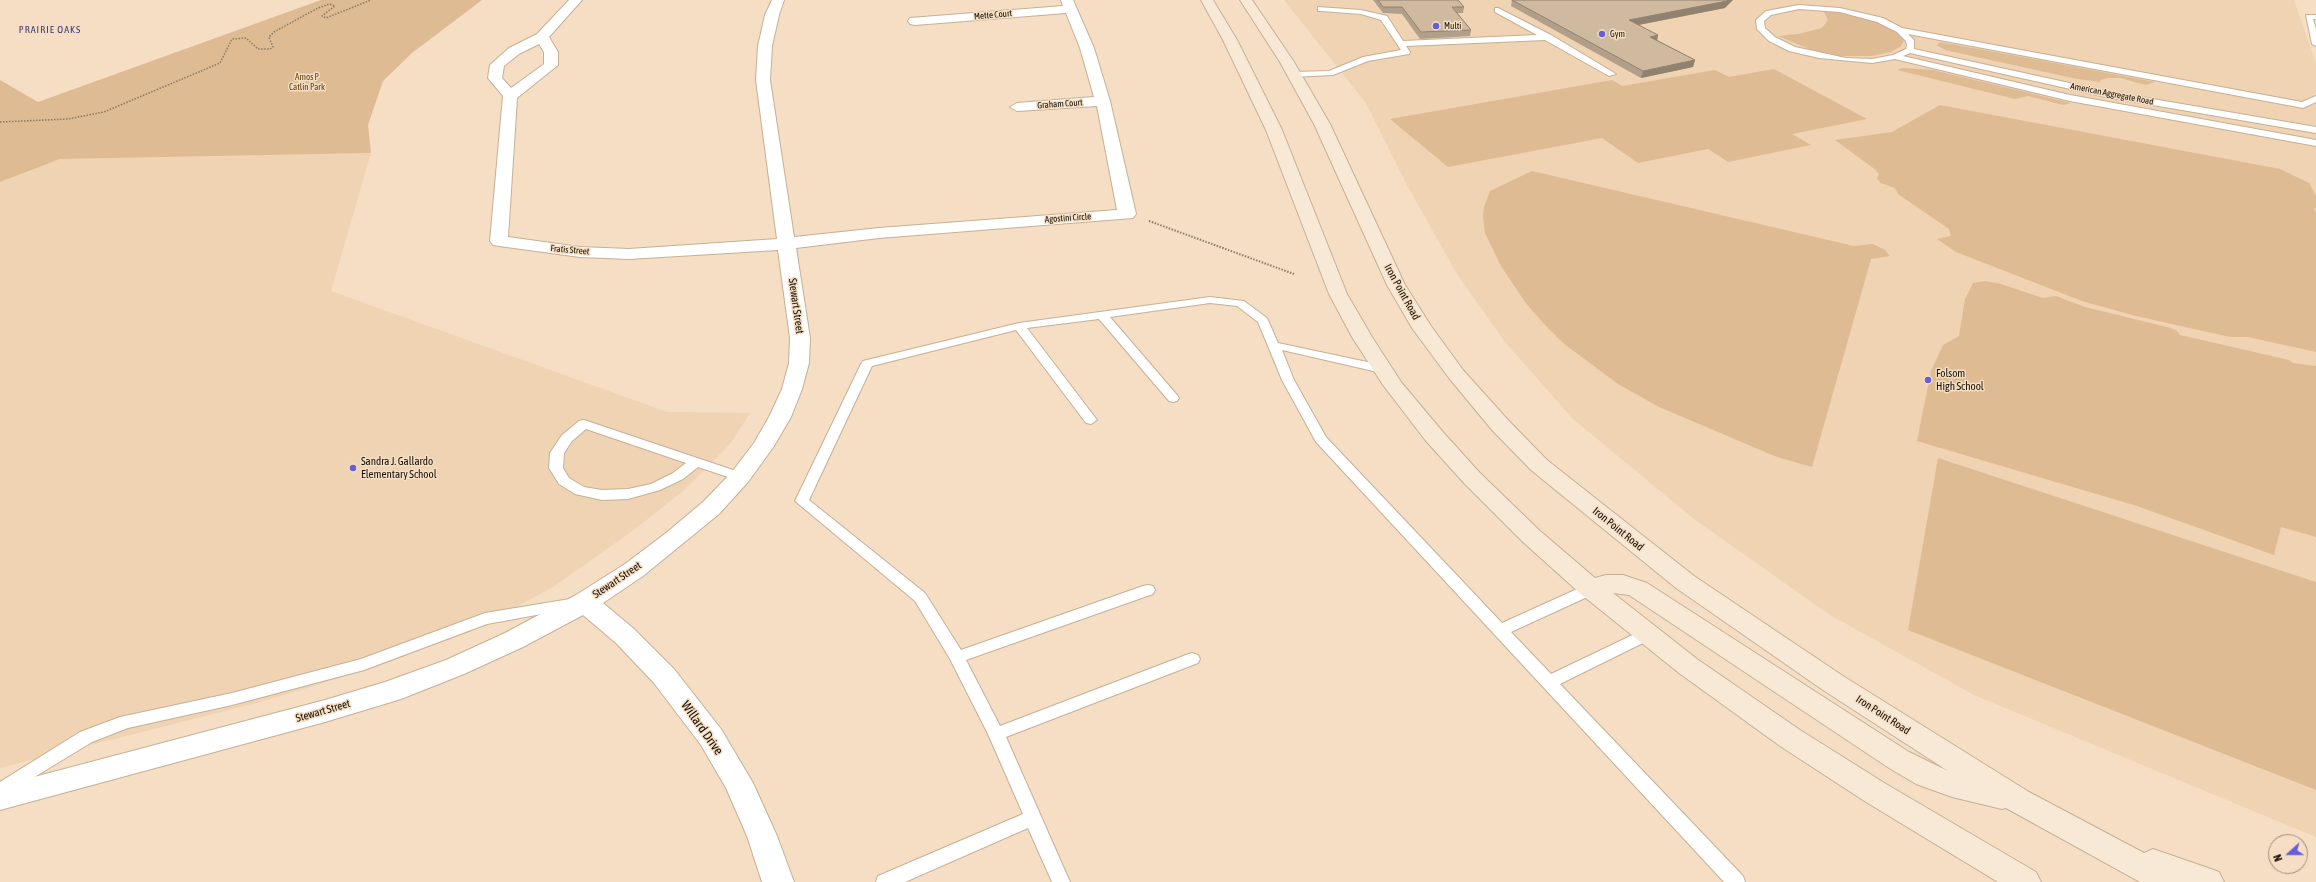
<!DOCTYPE html>
<html>
<head>
<meta charset="utf-8">
<style>
  body { margin:0 }
  #map { position:relative; width:2316px; height:882px; overflow:hidden; background:#f5dec3; font-family:"Asap Condensed",sans-serif }
  canvas { display:block }
  .north { position:absolute; left:2268px; top:834px; width:40px; height:40px; box-sizing:border-box; background:#f5dec3; border:1px solid #9c8b77; border-radius:50%; rotate:249deg; font-size:11px; font-weight:700; line-height:16px; text-align:center; color:#160f06 }
  .north::after { content:''; display:block; margin:auto; width:14px; height:18px; background:#675fd9; clip-path:polygon(50% 0,100% 100%,50% 72%,0 100%) }
</style>
</head>
<body>
<div id="map">
<canvas width="2316" height="882"></canvas>
<div class="north">N</div>
</div>
<script>
const g = document.querySelector('canvas').getContext('2d');
g.lineJoin = 'round';
function fill(path, color) {
  g.fillStyle = color;
  g.fill(path, 'evenodd');
}
function poly(rows) {
  const path = new Path2D();
  for (const r of rows) {
    path.moveTo(r[0], r[1]);
    for (let i = 2; i < r.length; i += 2) path.lineTo(r[i], r[i + 1]);
  }
  return path;
}
function strokePath(path, color, width, dash) {
  g.strokeStyle = color;
  g.lineWidth = width;
  g.lineCap = dash ? 'butt' : 'round';
  g.setLineDash(dash || []);
  g.stroke(path);
}
function label(font, color, halo, rows, align = 'center') {
  g.font = font + ' "Asap Condensed",sans-serif';
  g.lineWidth = 3;
  g.setLineDash([]);
  g.textBaseline = 'middle';
  g.strokeStyle = halo;
  g.fillStyle = color;
  for (const [text, x, y, turn = 0] of rows) {
    g.save();
    g.translate(x, y);
    g.rotate((+turn || 0) * Math.PI / 180);
    g.textAlign = isNaN(turn) ? turn : align;
    if (halo) g.strokeText(text, 0, 0);
    g.fillText(text, 0, 0);
    g.restore();
  }
}
fill(poly([
  [1284,0,2294,0,2316,63,2316,837,1974,695,1830,615,1694,519,1573,419,1505,342,1457,274,1408,187,1366,103],
  [371,153,331,291,667,412,750,413,730,444,682,492,631,532,553,587,470,632,373,668,264,701,0,768,0,182,59,159]
]), '#efd3b2');
fill(poly([
  [321,0,482,0,412,53,383,81,368,125,371,153,60,159,0,182,0,80,38,102],
  [1820,11,1849,13,1869,18,1891,27,1904,40,1901,46,1891,52,1872,56,1842,56,1814,51,1778,36,1798,34,1822,28,1828,20,1824,12],
  [1940,42,2028,58,2155,82,2146,85,2120,78,2108,78,2100,80,2101,82,2077,79,1945,50,1937,45],
  [1902,68,1933,70,2071,103,2063,105,2028,96,2015,99,1897,70],
  [1774,69,1867,119,1792,134,1811,145,1728,162,1708,149,1638,163,1602,138,1448,167,1390,119,1612,80,1622,86,1715,70,1729,77],
  [1940,105,2280,169,2309,183,2316,196,2316,208,2314,208,2316,213,2316,352,2248,337,2230,337,2136,316,2082,301,1956,252,1937,239,1951,236,1949,229,1898,194,1895,188,1881,183,1877,179,1879,174,1876,170,1835,140,1892,132],
  [1532,171,1854,246,1873,244,1885,250,1890,256,1871,259,1812,467,1777,457,1659,407,1618,384,1563,343,1545,325,1525,302,1501,266,1485,233,1483,216,1484,207,1490,191],
  [1985,281,2001,284,2043,298,2056,296,2085,307,2167,327,2176,330,2180,335,2289,360,2293,363,2316,366,2316,537,2281,527,2274,555,2137,506,1917,441,1931,371,1943,345,1959,336,1965,299,1973,283],
  [1938,458,2316,582,2316,790,1908,630]
]), '#debb92');
const lane = poly([
  [1799,5,1840,8,1883,18,1902,28,2302,102,2316,96,2316,102,2303,108,1908,34,1914,40,1914,49,2106,91,2316,127,2316,133,2106,97,1910,53,1903,56,2070,95,2316,140,2316,146,2070,101,1895,59,1872,63,1819,58,1789,51,1769,41,1757,29,1756,20,1766,11,1799,5],
  [1799,9,1840,12,1877,22,1897,32,1906,41,1907,45,1906,49,1893,55,1872,59,1846,58,1795,47,1775,37,1765,28,1764,21,1771,15,1799,9],
  [1318,7,1361,10,1387,16,1403,41,1537,35,1495,12,1495,8,1498,8,1551,35,1616,74,1609,76,1545,40,1406,46,1410,52,1409,54,1368,61,1333,75,1291,77,1290,75,1294,72,1329,71,1363,57,1401,50,1381,20,1361,14,1321,11,1318,11,1318,7],
  [2306,15,2316,15,2316,19,2313,19,2316,29,2316,46,2312,44,2306,15],
  [1210,297,1244,301,1267,318,1278,343,1386,366,1388,369,1382,373,1282,350,1294,380,1326,437,1502,623,1586,585,1596,585,1598,589,1596,593,1511,632,1551,674,1643,630,1648,628,1653,630,1656,634,1653,638,1560,684,1743,876,1745,882,1724,882,1316,442,1282,380,1258,322,1237,306,1210,303,1110,317,1177,395,1179,398,1177,401,1173,402,1169,401,1099,319,1027,328,1097,420,1091,424,1086,423,1016,330,872,366,809,500,925,593,961,650,1143,586,1148,585,1153,586,1155,590,1153,594,966,660,1000,726,1186,655,1192,653,1198,655,1200,659,1198,663,1006,737,1070,882,1052,882,1028,828,905,882,876,882,878,876,1023,814,988,734,950,659,915,601,795,501,861,364,863,361,1019,323,1210,297],
  [584,420,745,474,747,477,740,481,698,467,683,479,660,490,628,499,602,500,575,494,559,484,549,468,550,453,562,435,579,421,584,420],
  [586,429,686,463,673,473,651,484,628,489,602,490,584,487,569,478,563,468,564,453,572,441,586,429],
  [570,599,575,600,578,604,575,608,487,624,364,670,232,705,128,728,92,742,0,798,0,782,80,732,120,717,232,693,361,659,485,613,570,599]
]);
const street = poly([
  [569,0,582,0,549,37,558,52,558,65,517,98,508,237,580,247,629,249,777,239,756,80,758,46,765,15,772,0,784,0,779,15,772,46,770,80,794,237,879,228,1117,210,1097,106,1017,111,1010,107,1017,103,1094,97,1080,48,1066,13,915,25,910,24,908,21,910,18,1063,6,1061,0,1073,0,1094,48,1110,101,1136,214,1133,218,879,238,796,248,810,338,809,363,802,389,791,417,774,446,748,482,719,514,643,576,603,603,634,629,674,669,721,729,753,783,777,836,794,882,762,882,747,836,726,788,701,745,654,683,616,643,583,615,523,647,464,674,401,699,325,722,0,810,0,786,325,700,385,682,446,660,505,633,576,595,625,564,666,533,703,502,732,472,754,443,769,417,782,389,789,363,790,338,778,250,629,259,580,257,499,246,493,245,490,241,503,96,488,78,490,65,509,48,537,34,569,0],
  [539,44,544,52,544,64,511,88,502,78,504,66,519,54,539,44]
]);
const secondary = poly([
  [1201,0,1213,0,1237,40,1282,130,1347,294,1372,337,1401,382,1442,431,1480,473,1539,530,1595,578,1606,575,1623,575,1647,583,1909,752,1948,771,1823,690,1676,588,1531,470,1492,430,1449,378,1412,328,1387,285,1314,124,1280,62,1240,0,1252,0,1294,62,1330,124,1405,285,1431,326,1463,370,1508,420,1547,460,1694,576,1843,676,2029,792,2144,853,2153,849,2208,868,2219,872,2224,882,2140,882,2006,808,2002,809,1952,797,1916,784,1889,768,1629,595,1613,593,1697,659,1800,730,1886,784,2036,872,2041,882,1998,882,1866,802,1780,746,1679,673,1582,595,1523,542,1464,483,1426,441,1383,385,1352,337,1329,294,1266,130,1223,40,1201,0]
]);
strokePath(lane, '#c5b096', 2);
strokePath(street, '#c5b096', 2);
strokePath(secondary, '#c5b096', 2);
strokePath(poly([
  [0,122,68,119,104,112,220,63,232,39,246,38,258,49,270,49,273,47,269,37,274,32,318,8,329,4,335,6,322,16,326,18,371,0]
]), '#897a67', 1.5, [1.5, 1.5]);
strokePath(poly([
  [1149,221,1294,274]
]), '#897a67', 2, [1.5, 1.5]);
fill(lane, '#fff');
fill(street, '#fff');
fill(secondary, '#f8e9d7');
fill(poly([
  [1373,0,1458,0,1464,7,1463,13,1457,13,1471,30,1470,36,1420,39,1402,14,1383,13],
  [1512,0,1725,8,1638,25,1657,40,1695,60,1693,67,1641,78,1511,6]
]), '#b29f89');
fill(poly([
  [1728,0,1733,0,1725,8,1628,27,1629,20],
  [1658,35,1657,42,1650,37],
  [1695,60,1693,67,1641,78,1643,71]
]), '#91826f');
const building = poly([
  [1378,0,1458,0,1464,7,1452,7,1471,30,1421,32,1402,7,1383,7,1378,0],
  [1512,0,1728,0,1727,1,1629,20,1658,35,1650,37,1695,60,1643,71,1512,0]
]);
fill(building, '#cfb99f');
strokePath(building, '#91826f', 1);
for (const [x, y, r, color] of [
  [1436,26,4,"#675fd9"],
  [1602,34,4,"#675fd9"],
  [1928,380,4,"#675fd9"],
  [353,468,4,"#675fd9"]
]) {
  const dot = new Path2D();
  dot.arc(x, y, r, 0, 2 * Math.PI);
  g.fillStyle = color;
  g.fill(dot);
  strokePath(dot, '#f5dec3', 1.5);
}
label('9px', '#160f06', '#f5dec3', [
  ["Mette Court",993,15,-5],
  ["American Aggregate Road",2112,94,11],
  ["Graham Court",1060,104,-4],
  ["Agostini Circle",1068,218,-4],
  ["Fratis Street",570,250,5]
]);
label('9px', '#160f06', '#f5dec3', [
  ["Multi",1444,26],
  ["Gym",1610,34]
], 'left');
label('9px', '#5d3b05', '#f5dec3', [
  ["Amos P",307,77],
  ["Catlin Park",307,87]
]);
g.letterSpacing = '1px';
label('10px', '#373570', '#f5dec3', [
  ["PRAIRIE OAKS",50,30]
]);
g.letterSpacing = '0px';
label('11px', '#160f06', '#f5dec3', [
  ["Iron Point Road",1402,292,61],
  ["Stewart Street",796,306,82],
  ["Iron Point Road",1618,529,39],
  ["Stewart Street",617,580,-34],
  ["Stewart Street",323,711,-16],
  ["Iron Point Road",1883,715,33]
]);
label('11px', '#160f06', '#f5dec3', [
  ["Folsom",1936,374],
  ["High School",1936,387],
  ["Sandra J. Gallardo",361,462],
  ["Elementary School",361,475]
], 'left');
label('13px', '#160f06', '#f5dec3', [
  ["Willard Drive",702,728,55]
]);
</script>
</body>
</html>
